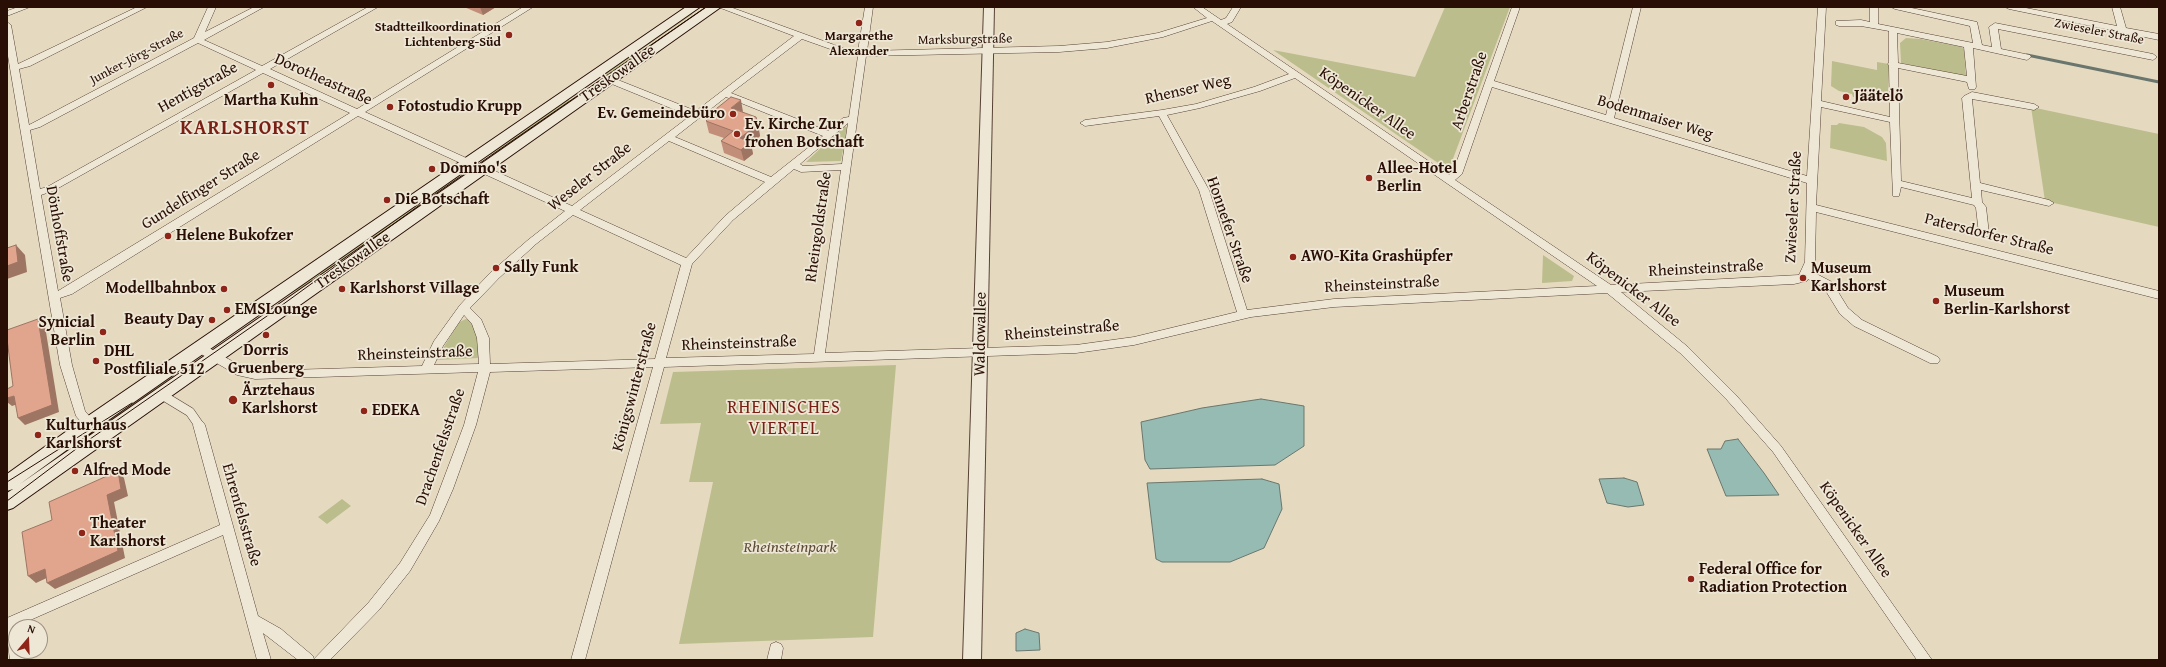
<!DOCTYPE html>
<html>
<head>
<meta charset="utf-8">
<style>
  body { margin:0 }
  #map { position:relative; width:2166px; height:667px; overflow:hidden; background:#e5dac0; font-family:"Gentium Book Plus",serif }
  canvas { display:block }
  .frame { position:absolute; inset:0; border:8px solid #280e05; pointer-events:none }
  .north { position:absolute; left:8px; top:619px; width:40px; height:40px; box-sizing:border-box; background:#eee7d6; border:1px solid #9f9082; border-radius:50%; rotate:19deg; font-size:11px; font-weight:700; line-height:16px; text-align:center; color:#280e05 }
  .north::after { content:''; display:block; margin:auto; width:14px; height:18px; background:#8f2418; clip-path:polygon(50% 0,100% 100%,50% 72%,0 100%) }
</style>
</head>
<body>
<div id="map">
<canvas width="2166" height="667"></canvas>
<div class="frame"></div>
<div class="north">N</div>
</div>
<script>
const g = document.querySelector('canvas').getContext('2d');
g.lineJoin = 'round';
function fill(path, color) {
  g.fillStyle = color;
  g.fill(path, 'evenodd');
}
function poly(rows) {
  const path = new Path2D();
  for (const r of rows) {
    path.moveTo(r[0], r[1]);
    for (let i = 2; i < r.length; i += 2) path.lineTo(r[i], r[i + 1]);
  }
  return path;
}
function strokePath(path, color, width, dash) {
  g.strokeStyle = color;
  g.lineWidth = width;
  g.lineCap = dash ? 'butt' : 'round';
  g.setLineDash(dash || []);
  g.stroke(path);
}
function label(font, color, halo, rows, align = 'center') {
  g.font = font + ' "Gentium Book Plus",serif';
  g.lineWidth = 3.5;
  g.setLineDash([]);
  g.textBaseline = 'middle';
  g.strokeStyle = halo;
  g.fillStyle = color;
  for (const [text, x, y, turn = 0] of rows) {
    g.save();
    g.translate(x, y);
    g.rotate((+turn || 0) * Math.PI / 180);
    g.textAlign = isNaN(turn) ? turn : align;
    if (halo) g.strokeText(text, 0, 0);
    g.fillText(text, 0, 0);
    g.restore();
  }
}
fill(poly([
  [1445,7,1510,7,1451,164,1441,165,1273,50,1415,77],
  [691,13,693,14,632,56,635,58,493,156,487,153,566,99,571,101,604,78,601,76,596,78],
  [1906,38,1921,39,1962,47,1964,50,1966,76,1901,63,1900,43],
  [1832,61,1877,70,1877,62,1889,64,1888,94,1885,98,1870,100,1853,97,1852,94,1839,91,1831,86],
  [2031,107,2159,134,2159,227,2045,201],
  [1839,123,1864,127,1882,137,1886,143,1887,161,1830,148,1831,125,1837,125],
  [844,126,847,127,841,161,806,162],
  [456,175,462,178,313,284,289,294],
  [1543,255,1574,276,1572,281,1542,283],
  [466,319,470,320,477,334,479,358,436,360,459,322],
  [896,365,873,637,679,644,713,482,689,482,701,423,660,424,673,372],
  [171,372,179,377,112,422,108,420],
  [342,499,351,506,327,524,318,517]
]), '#bcbd8d');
const water = poly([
  [1261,399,1304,406,1304,446,1275,465,1150,469,1145,460,1141,422,1202,408,1261,399],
  [1738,439,1764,473,1779,495,1726,496,1707,449,1721,449,1725,441,1738,439],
  [1624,478,1637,482,1644,505,1628,507,1607,503,1599,479,1624,478],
  [1262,479,1279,484,1282,509,1264,548,1230,562,1162,562,1156,559,1147,483,1262,479],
  [1025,629,1039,633,1040,650,1016,651,1016,633,1025,629]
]);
fill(water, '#96bbb2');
strokePath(water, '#6a766d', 1);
strokePath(poly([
  [2027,55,2159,82]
]), '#6a766d', 3);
const pedestrian = poly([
  [162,395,190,412,199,425]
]);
const minor = poly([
  [18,7,30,7,7,16,7,11,18,7],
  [137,7,147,7,30,66,19,69,29,125,194,38,208,7,216,7,205,32,254,7,264,7,204,40,262,66,368,7,378,7,270,69,357,109,523,7,533,7,365,112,572,206,690,116,607,82,607,78,613,78,696,111,794,36,718,7,730,7,851,51,858,51,865,7,873,7,867,51,1059,46,1107,42,1158,33,1207,18,1193,7,1202,7,1221,20,1226,18,1233,7,1241,7,1232,22,1227,24,1449,175,1453,172,1512,7,1520,7,1494,81,1606,115,1633,7,1641,7,1614,118,1807,176,1818,7,1826,7,1821,101,1890,117,1889,66,1888,64,1889,62,1889,31,1861,26,1839,26,1836,25,1836,21,1861,20,1870,22,1870,7,1878,7,1878,24,1973,43,1970,26,1895,9,1891,7,1907,7,1977,22,1982,45,1992,47,1989,27,1995,23,2153,54,2157,57,2153,60,1998,29,2001,49,2030,55,2031,57,2027,60,1973,48,1976,87,1975,89,1969,89,1967,82,1898,68,1901,181,1972,198,1962,98,1964,96,1972,92,2034,104,2039,107,2034,110,1972,99,1980,183,2049,200,2054,203,2049,206,1981,190,1982,202,1986,207,1989,234,1988,236,1980,236,1979,234,1976,208,1974,205,1901,187,1899,196,1893,196,1890,122,1821,107,1816,205,2159,291,2159,299,1816,212,1815,262,1811,271,1832,282,1848,308,1862,320,1938,357,1940,360,1938,363,1930,363,1854,326,1840,314,1824,288,1808,279,1807,281,1794,284,1621,292,1688,347,1735,394,1781,446,1932,660,1917,660,1773,452,1727,400,1680,353,1607,293,1334,307,1251,317,1134,345,1076,353,664,367,585,660,571,660,653,367,490,372,476,425,453,489,439,521,410,571,379,610,330,660,298,660,263,633,271,660,257,660,223,535,19,625,19,627,16,627,16,651,23,651,24,660,10,660,7,636,7,618,220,525,193,425,195,422,199,420,203,422,205,425,258,616,281,629,313,656,314,659,369,602,400,563,430,515,464,425,478,372,255,379,237,375,196,351,194,348,196,345,204,345,244,368,255,371,422,366,434,341,460,305,491,272,528,240,565,211,358,116,72,294,60,298,72,365,85,411,90,417,111,431,113,434,111,437,107,439,103,437,82,423,76,416,60,365,10,68,7,50,7,22,11,25,18,64,137,7],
  [1212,21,1289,74,1254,87,1196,104,1162,110,1085,120,1080,123,1085,126,1159,116,1199,190,1237,312,1134,337,1076,345,825,353,866,56,1059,52,1107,48,1163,37,1212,21],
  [1897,33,1964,47,1967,76,1898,63,1897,33],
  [802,39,847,55,858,56,849,117,843,118,828,131,731,93,802,39],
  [198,43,256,70,47,187,40,189,30,130,40,127,198,43],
  [263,73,350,113,58,291,41,195,53,191,263,73],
  [1295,78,1445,182,1597,286,1334,299,1247,310,1209,190,1167,115,1200,108,1260,91,1295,78],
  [1492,87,1807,183,1805,262,1799,275,1611,285,1455,180,1462,174,1492,87],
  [726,97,823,136,771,177,675,137,726,97],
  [848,123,842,164,803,166,800,164,848,123],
  [669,141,765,182,725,216,686,258,580,210,669,141],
  [794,169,801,172,841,170,814,354,666,358,692,264,733,220,794,169],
  [573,215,681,265,655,359,490,364,489,338,481,319,470,308,499,278,536,244,573,215],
  [464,315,472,324,477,338,479,364,434,365,443,346,464,315],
  [2005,7,2021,7,2117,26,2112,7,2120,7,2126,28,2159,34,2159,40,2009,9,2005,7],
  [776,642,781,644,783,648,781,660,767,660,771,644,776,642]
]);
const tertiary = poly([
  [984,7,994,7,981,660,963,660,984,7]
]);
const secondary = poly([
  [686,7,700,7,97,428,20,484,707,7,721,7,13,508,7,510,7,493,13,489,7,491,7,474,85,418,686,7]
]);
strokePath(pedestrian, '#574134', 10);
strokePath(minor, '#574134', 1);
strokePath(tertiary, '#574134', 2);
strokePath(secondary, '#280e05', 2);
strokePath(pedestrian, '#eee7d6', 9);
fill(minor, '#eee7d6');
fill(tertiary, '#eee7d6');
fill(secondary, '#eee7d6');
strokePath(poly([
  [7,482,132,403],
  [7,501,80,446,267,316,428,199,706,7]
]), '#280e05', 1);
fill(poly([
  [464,7,496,7,483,15],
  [743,112,759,129,760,136,751,144,753,154,744,161,724,153,721,141,724,138,709,133,706,121,708,119,707,116]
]), '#c28e79');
fill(poly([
  [480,7,496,7,483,15],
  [741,100,743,112,731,108],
  [756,117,760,136,751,144,753,154,744,161,741,150,740,138],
  [16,245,25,255,27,272,7,279,7,266],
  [38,319,45,326,59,412,25,425,18,418],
  [14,396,21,403,12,406,7,402,7,398],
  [118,471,124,478,128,496,114,502,125,558,55,589,47,583,107,495],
  [45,569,53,575,36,583,28,576]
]), '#9e7463');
const building = poly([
  [731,97,741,100,731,108,756,117,758,124,740,138,750,142,741,150,721,141,733,131,706,121,710,117,707,116,731,97],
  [16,245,18,262,7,266,7,248,16,245],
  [38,319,52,405,18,418,14,396,7,398,7,389,13,386,7,339,7,330,38,319],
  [118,471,121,489,107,495,118,551,47,583,45,569,28,576,22,532,52,520,49,502,118,471]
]);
fill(building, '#e1a58d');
strokePath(building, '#9e7463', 1);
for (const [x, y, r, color] of [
  [859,23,4,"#8f2418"],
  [509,35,4,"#8f2418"],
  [271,85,4,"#8f2418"],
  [1846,97,4,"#8f2418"],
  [390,107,4,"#8f2418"],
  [733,114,4,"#8f2418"],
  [737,134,4,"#8f2418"],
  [432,169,4,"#8f2418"],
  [1369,178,4,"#8f2418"],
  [387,200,4,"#8f2418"],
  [168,236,4,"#8f2418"],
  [1293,257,4,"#8f2418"],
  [496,268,4,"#8f2418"],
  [1803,278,4,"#8f2418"],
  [224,289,4,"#8f2418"],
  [342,289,4,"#8f2418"],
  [1936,301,4,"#8f2418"],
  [227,310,4,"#8f2418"],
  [212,320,4,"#8f2418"],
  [103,332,4,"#8f2418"],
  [266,335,4,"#8f2418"],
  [96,361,4,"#8f2418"],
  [233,400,5,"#8f2418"],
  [364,411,4,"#8f2418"],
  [38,435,4,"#8f2418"],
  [75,471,4,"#8f2418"],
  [82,533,4,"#8f2418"],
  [1691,579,4,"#8f2418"]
]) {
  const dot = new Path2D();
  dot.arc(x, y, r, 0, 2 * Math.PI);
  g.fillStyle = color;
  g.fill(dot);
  strokePath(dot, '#eee7d6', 1.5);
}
label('bold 13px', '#280e05', '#eee7d6', [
  ["Stadtteilkoordination",501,28],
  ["Lichtenberg-Süd",501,43],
  ["Margarethe",859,37,"center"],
  ["Alexander",859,52,"center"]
], 'right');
label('13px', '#280e05', '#eee7d6', [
  ["Zwieseler Straße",2099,32,11],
  ["Marksburgstraße",965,40,-1],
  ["Junker-Jörg-Straße",137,57,-28]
]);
label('16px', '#280e05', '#eee7d6', [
  ["Treskowallee",618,74,-35],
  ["Dorotheastraße",323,80,24],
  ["Hentigstraße",198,88,-29],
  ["Rhenser Weg",1188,90,-13],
  ["Arberstraße",1470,91,-71],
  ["Köpenicker Allee",1367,104,35],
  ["Bodenmaiser Weg",1655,118,17],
  ["Weseler Straße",590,177,-38],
  ["Gundelfinger Straße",201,190,-32],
  ["Zwieseler Straße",1794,207,-87],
  ["Rheingoldstraße",819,227,-82],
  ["Honnefer Straße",1229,230,71],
  ["Dönhoffstraße",59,234,80],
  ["Patersdorfer Straße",1989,235,14],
  ["Treskowallee",353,261,-35],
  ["Rheinsteinstraße",1706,269,-3],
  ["Rheinsteinstraße",1382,285,-3],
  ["Köpenicker Allee",1633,290,37],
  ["Rheinsteinstraße",1062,331,-5],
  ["Waldowallee",981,334,-89],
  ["Rheinsteinstraße",739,344,-2],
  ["Rheinsteinstraße",415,354,-2],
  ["Königswinterstraße",635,387,-75],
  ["Drachenfelsstraße",441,447,-71],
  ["Ehrenfelsstraße",241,515,74],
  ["Köpenicker Allee",1855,530,55]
]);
label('bold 16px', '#280e05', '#eee7d6', [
  ["Jäätelö",1854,97],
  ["Martha Kuhn",271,101,"center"],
  ["Fotostudio Krupp",398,107],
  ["Ev. Gemeindebüro",725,114,"right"],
  ["Ev. Kirche Zur",745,125],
  ["frohen Botschaft",745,143],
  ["Domino's",440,169],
  ["Allee-Hotel",1377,169],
  ["Berlin",1377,187],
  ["Die Botschaft",395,200],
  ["Helene Bukofzer",176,236],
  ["AWO-Kita Grashüpfer",1301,257],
  ["Sally Funk",504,268],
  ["Museum",1811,269],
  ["Karlshorst",1811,287],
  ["Modellbahnbox",216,289,"right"],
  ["Karlshorst Village",350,289],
  ["Museum",1944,292],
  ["Berlin-Karlshorst",1944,310],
  ["EMSLounge",235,310],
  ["Beauty Day",204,320,"right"],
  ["Synicial",95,323,"right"],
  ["Berlin",95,341,"right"],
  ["Dorris",266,351,"center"],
  ["Gruenberg",266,369,"center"],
  ["DHL",104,352],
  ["Postfiliale 512",104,370],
  ["Ärztehaus",242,391],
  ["Karlshorst",242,409],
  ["EDEKA",372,411],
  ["Kulturhaus",46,426],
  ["Karlshorst",46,444],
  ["Alfred Mode",83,471],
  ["Theater",90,524],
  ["Karlshorst",90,542],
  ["Federal Office for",1699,570],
  ["Radiation Protection",1699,588]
], 'left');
label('italic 16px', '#5c4b35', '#eee7d6', [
  ["Rheinsteinpark",790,548]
]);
g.letterSpacing = '1px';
label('18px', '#7a1f14', '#eee7d6', [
  ["RHEINISCHES",784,408],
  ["VIERTEL",784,429]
]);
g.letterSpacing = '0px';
g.letterSpacing = '1px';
label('bold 20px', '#7a1f14', '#eee7d6', [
  ["KARLSHORST",245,129]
]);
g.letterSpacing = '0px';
</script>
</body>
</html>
